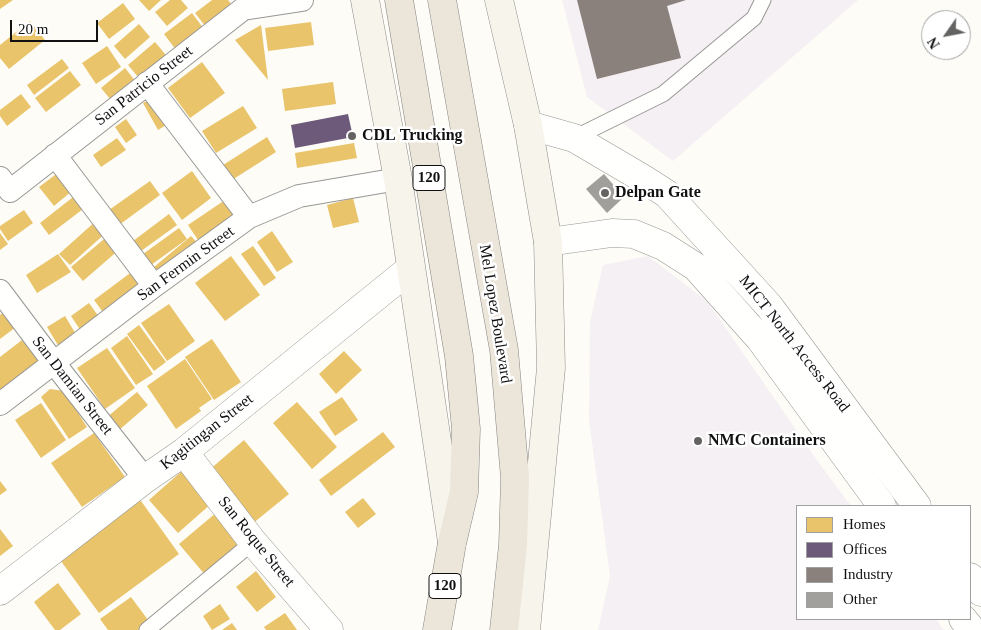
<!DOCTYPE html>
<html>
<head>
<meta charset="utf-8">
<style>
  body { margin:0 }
  #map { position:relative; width:981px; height:630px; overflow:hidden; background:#fdfcf7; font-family:Georgia,serif }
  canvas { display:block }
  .legend { position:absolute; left:796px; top:505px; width:175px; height:115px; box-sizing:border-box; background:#fff; border:1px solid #a0a0a0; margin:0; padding:6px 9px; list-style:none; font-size:15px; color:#111 }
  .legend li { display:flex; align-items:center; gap:10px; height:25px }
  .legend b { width:25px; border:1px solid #a0a0a0 }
  .north { position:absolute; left:921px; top:10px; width:50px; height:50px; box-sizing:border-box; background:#fff; border:1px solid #a0a0a0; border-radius:50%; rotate:237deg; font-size:14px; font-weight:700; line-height:20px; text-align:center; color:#111 }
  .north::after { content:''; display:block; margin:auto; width:18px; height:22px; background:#646362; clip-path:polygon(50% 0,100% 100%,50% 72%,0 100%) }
  .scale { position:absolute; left:10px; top:20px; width:88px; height:22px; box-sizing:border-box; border:2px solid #111; border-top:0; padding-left:6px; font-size:15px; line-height:18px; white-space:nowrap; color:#111; -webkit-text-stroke:4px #fff; paint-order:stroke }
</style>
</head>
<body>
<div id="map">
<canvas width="981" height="630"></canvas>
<ul class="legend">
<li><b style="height:14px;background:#e9c46a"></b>Homes</li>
<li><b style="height:14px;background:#6d597a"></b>Offices</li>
<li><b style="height:14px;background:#8a817c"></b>Industry</li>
<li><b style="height:14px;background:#a19f9c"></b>Other</li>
</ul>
<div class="north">N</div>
<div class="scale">20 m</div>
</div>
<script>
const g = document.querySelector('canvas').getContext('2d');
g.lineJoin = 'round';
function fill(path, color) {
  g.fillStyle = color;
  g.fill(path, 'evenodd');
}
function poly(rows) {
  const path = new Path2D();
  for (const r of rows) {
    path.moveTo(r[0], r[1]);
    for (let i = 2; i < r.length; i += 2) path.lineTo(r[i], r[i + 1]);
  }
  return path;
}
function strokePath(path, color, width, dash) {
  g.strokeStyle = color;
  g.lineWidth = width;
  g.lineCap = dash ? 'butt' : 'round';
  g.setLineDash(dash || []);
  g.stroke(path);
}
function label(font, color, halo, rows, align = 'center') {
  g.font = font + ' Georgia,serif';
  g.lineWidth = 5;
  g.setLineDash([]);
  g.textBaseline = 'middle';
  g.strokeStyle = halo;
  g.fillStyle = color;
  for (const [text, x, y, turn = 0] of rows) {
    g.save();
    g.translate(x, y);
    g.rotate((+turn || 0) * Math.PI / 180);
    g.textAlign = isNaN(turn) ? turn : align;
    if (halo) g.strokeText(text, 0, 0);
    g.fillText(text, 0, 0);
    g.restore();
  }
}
fill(poly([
  [562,0,858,0,673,161,587,97],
  [648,256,707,301,819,463,851,506,797,506,797,619,936,619,944,630,598,630,610,576,589,420,590,322,603,265]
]), '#f5f0f3');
fill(poly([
  [0,0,13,0,0,9],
  [139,0,161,0,149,11],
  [170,0,181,0,188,8,167,26,155,12],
  [212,0,228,0,236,10,209,31,195,13],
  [123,3,135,19,109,39,97,23],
  [192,13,207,33,179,54,164,34],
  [30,21,45,40,9,69,0,58,0,45],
  [311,22,314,45,268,51,265,28],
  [139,24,150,37,125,59,114,46],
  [261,25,268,80,235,40],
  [155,42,171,61,144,84,128,65],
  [107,46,121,67,96,84,82,63],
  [62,59,69,68,34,95,27,85],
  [202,62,225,93,190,118,168,88],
  [125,68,140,87,116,106,101,88],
  [70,71,81,85,46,112,35,98],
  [333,82,336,104,285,111,282,89],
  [21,94,31,107,7,126,0,116,0,110],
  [156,96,171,122,158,130,143,103],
  [243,106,257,128,216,153,202,131],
  [126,119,137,135,126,143,115,127],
  [267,137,276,152,232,180,223,165],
  [117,138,126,150,101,167,93,155],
  [354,143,357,158,297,168,295,153],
  [192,171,211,198,182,220,162,193],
  [59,172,73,190,54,206,39,187],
  [150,181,160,195,119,225,109,210],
  [77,194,87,206,49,235,40,223],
  [231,196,244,214,200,243,188,225],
  [353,198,359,222,333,228,327,205],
  [24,210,33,223,8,241,0,229,0,226],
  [169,214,177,225,141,251,133,241],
  [97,220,108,231,70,265,59,254],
  [179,228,187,239,151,265,143,254],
  [272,231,293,262,277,272,257,242],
  [0,233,8,244,0,250],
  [110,234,121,248,83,281,71,267],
  [191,236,200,246,162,277,154,267],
  [253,246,276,278,264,286,241,254],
  [58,254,71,272,37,293,26,275],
  [231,256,260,295,225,321,195,283],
  [133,271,144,286,105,315,94,300],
  [89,303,99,317,81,331,71,316],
  [169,304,195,341,167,361,141,323],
  [5,311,16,327,0,339,0,315],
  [65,316,77,336,59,347,47,327],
  [139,325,166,362,154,371,127,334],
  [127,336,153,374,136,385,111,348],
  [212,339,241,382,214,400,185,357],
  [22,340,40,363,0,393,0,357],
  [107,348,135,388,105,409,77,368],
  [344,351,362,370,336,394,319,374],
  [185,359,212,399,199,408,201,411,176,429,147,386],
  [50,389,64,391,87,427,69,439,41,397],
  [137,392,148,405,118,431,106,418],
  [342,397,358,420,335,436,319,412],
  [297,402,337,447,312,469,273,423],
  [41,403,66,440,41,458,15,420],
  [383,432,395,447,331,496,319,480],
  [94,433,125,477,82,507,51,463],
  [244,440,289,494,252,524,208,471],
  [183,470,212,503,178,533,149,500],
  [0,481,7,490,0,495],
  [136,494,179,554,99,613,55,553],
  [363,498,376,514,358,528,345,512],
  [217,512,245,544,206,576,179,544],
  [0,529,13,546,0,556],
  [256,571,276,597,257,612,236,587],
  [58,583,81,614,60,630,55,630,34,602],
  [131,597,151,624,142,630,108,630,100,619],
  [220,604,230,619,212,630,203,616],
  [285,613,297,630,266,630,264,627],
  [232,623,237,630,222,630]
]), '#e9c46a');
fill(poly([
  [348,114,353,137,295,148,291,125]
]), '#6d597a');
fill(poly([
  [577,0,686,0,667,6,681,58,597,79]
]), '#8a817c');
fill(poly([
  [604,174,624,197,607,213,586,189]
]), '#a19f9c');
const service = poly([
  [574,138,663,94,754,18,763,0],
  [147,630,253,542]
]);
const pedestrian = poly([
  [147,83,249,217],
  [55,155,154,286],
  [0,178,10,191,243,9,302,0],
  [0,291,54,363,145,479],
  [0,404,154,286,249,217,299,196,398,179]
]);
const minor = poly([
  [528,125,574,138,642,178,667,194,769,306,917,506],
  [548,242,612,233,634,234,663,246,696,267,760,339,882,506],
  [184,452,253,542,329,630],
  [970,577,981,592],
  [0,591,145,479,184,452,410,269],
  [963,619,972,630]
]);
const secondary = poly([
  [365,0,398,179,452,542],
  [499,0,528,125,548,242,551,368,526,630]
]);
const trunk = poly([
  [399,0,459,356,466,429,464,492,452,543,437,630],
  [442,0,504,350,515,478,513,545,504,630]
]);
strokePath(service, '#979795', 17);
strokePath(pedestrian, '#979795', 24);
strokePath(minor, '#979795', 29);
strokePath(secondary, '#8e8d8b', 29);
strokePath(trunk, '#858482', 29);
strokePath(service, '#fffffe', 15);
strokePath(pedestrian, '#fffffe', 22);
strokePath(minor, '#fffffe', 28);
strokePath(secondary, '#f6f4eb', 28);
strokePath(trunk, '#ece5da', 28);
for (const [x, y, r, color] of [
  [352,136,5,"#646362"],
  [605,193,5,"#646362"],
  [698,441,5,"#646362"]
]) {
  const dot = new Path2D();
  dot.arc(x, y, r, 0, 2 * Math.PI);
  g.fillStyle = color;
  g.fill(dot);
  strokePath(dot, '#fff', 2);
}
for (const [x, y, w] of [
  [429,178,32],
  [445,586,32]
]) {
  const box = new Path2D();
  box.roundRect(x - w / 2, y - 12.5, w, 25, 4);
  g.fillStyle = '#fff';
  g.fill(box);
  strokePath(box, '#111', 1);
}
label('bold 15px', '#111', null, [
  ["120",429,178],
  ["120",445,586]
]);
label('16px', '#111', '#fff', [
  ["San Patricio Street",144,86,-38],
  ["San Fermin Street",186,264,-36],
  ["Mel Lopez Boulevard",495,314,81],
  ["MICT North Access Road",794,344,52],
  ["San Damian Street",72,386,52],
  ["Kagitingan Street",207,432,-38],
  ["San Roque Street",256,542,51]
]);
label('bold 16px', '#111', '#fff', [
  ["CDL Trucking",362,136],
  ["Delpan Gate",615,193],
  ["NMC Containers",708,441]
], 'left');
</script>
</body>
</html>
